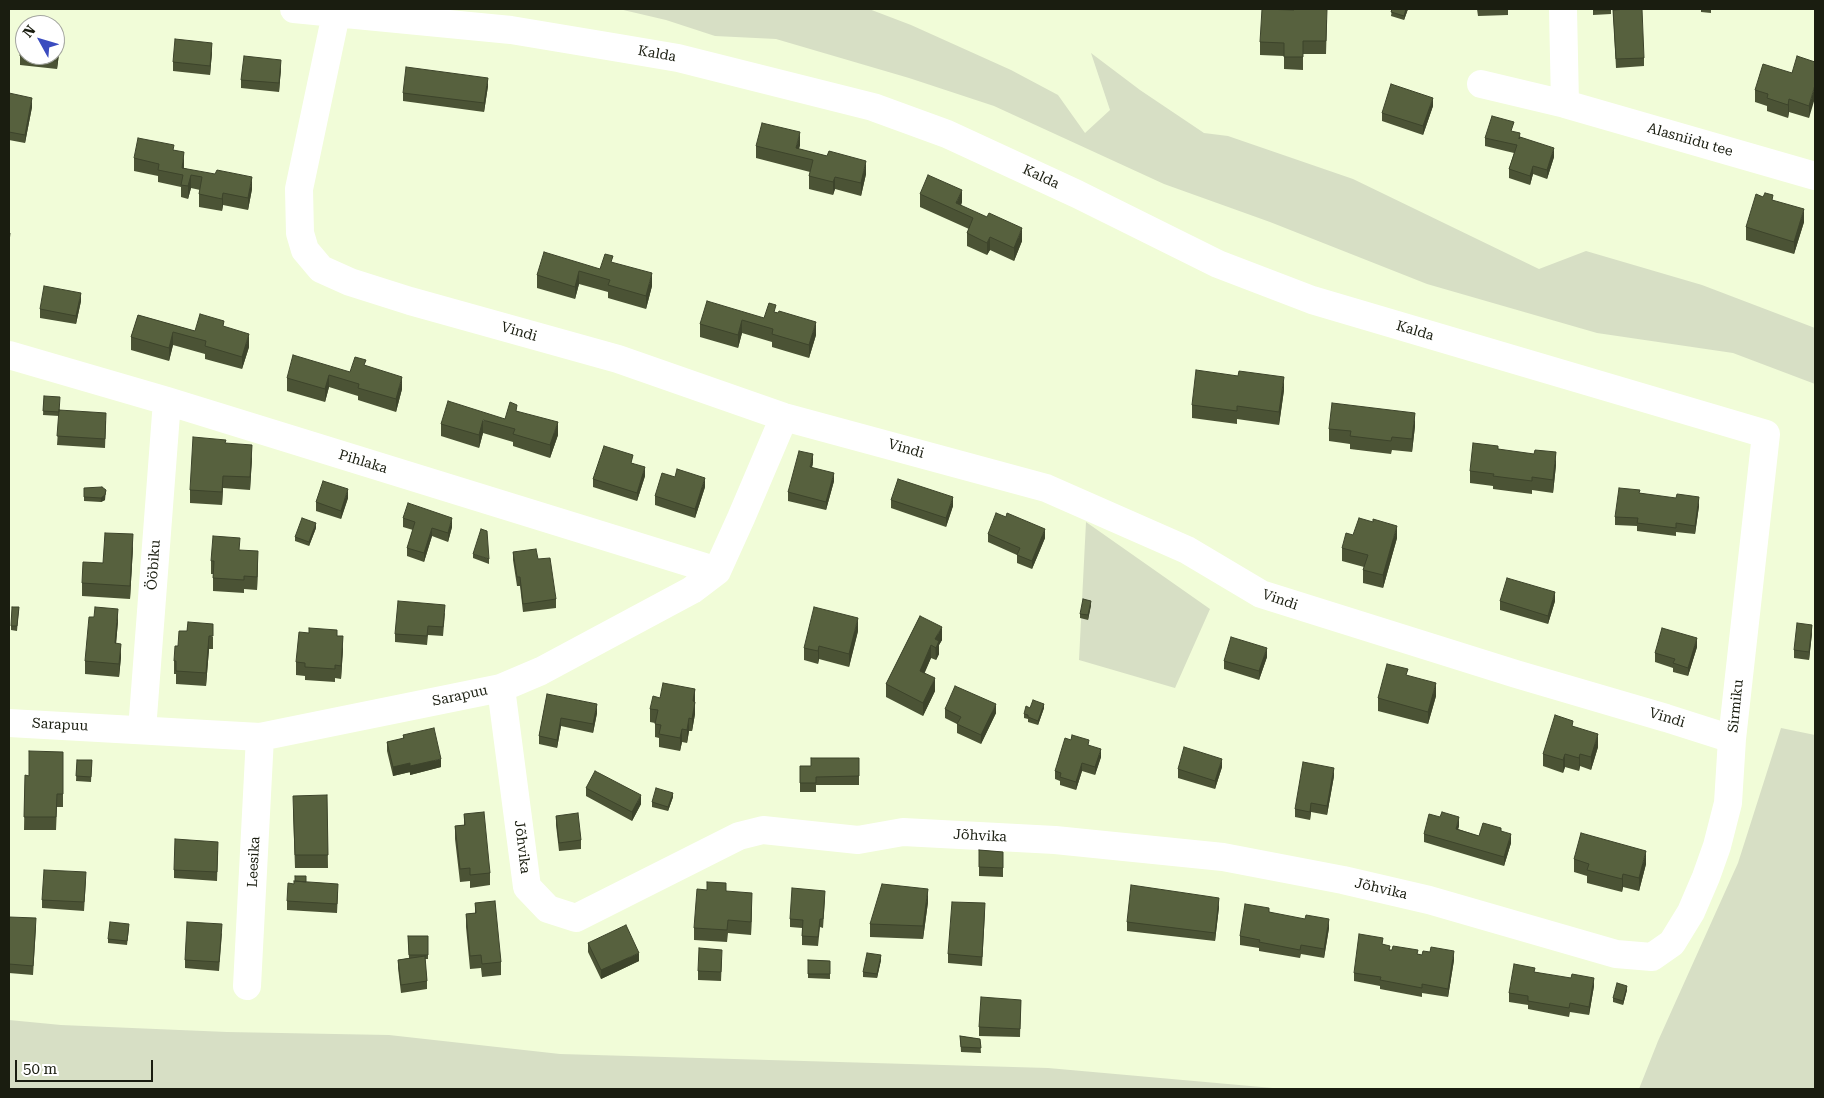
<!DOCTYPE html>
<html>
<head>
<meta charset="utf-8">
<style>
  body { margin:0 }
  #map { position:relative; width:1824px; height:1098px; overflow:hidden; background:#f1fcd8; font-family:"Roboto Serif",serif }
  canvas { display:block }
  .frame { position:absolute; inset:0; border:10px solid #1a1d10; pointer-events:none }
  .north { position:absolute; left:15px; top:15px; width:50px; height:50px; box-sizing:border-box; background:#fff; border:1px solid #a3a59f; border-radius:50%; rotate:309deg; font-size:14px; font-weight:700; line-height:20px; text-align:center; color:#1a1d10 }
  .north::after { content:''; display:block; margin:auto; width:18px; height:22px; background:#3b4cbf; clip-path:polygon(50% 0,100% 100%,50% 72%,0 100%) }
  .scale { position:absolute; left:15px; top:1060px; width:138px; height:22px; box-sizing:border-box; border:2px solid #1a1d10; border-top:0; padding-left:6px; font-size:15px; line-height:18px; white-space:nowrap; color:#1a1d10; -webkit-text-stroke:4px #fff; paint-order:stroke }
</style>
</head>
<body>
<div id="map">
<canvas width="1824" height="1098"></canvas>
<div class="frame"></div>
<div class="north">N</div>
<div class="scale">50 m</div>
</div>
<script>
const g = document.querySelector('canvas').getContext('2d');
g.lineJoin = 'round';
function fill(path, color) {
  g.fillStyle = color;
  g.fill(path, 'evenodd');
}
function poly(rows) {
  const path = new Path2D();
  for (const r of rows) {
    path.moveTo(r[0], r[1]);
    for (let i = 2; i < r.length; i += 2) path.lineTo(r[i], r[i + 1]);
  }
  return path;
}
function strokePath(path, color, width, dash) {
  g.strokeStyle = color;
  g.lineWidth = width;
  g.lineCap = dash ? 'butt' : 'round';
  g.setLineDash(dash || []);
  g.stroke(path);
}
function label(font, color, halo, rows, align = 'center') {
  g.font = font + ' "Roboto Serif",serif';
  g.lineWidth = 5;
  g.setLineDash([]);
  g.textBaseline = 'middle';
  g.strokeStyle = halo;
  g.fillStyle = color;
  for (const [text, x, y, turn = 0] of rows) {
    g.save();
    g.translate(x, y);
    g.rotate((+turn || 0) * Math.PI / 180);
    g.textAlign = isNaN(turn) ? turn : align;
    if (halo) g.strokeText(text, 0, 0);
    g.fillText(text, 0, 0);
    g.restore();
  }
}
fill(poly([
  [619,9,869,9,911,25,1011,70,1058,95,1085,133,1110,110,1091,53,1140,90,1204,133,1228,136,1353,179,1539,269,1586,251,1702,285,1815,328,1815,384,1733,353,1597,333,1427,284,1270,222,1164,184,994,106,909,78,776,39,715,36,666,20],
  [1086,522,1210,609,1175,688,1079,660],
  [1781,728,1815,735,1815,1089,1639,1089,1658,1041,1738,863],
  [9,1020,61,1025,227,1032,389,1035,560,1054,1048,1068,1284,1089,9,1089]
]), '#d7dfc5');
strokePath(poly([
  [294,9,511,30,619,48,678,58,873,107,947,134,1077,194,1218,264,1312,300,1766,434,1732,739,1728,803,1717,846,1706,877,1691,912,1672,943,1652,957,1616,954,1429,900,1343,880,1223,857,1055,840,903,832,858,840,763,830,739,836,576,918,548,909,527,887,501,688],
  [1563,9,1565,104],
  [336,14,299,189,300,233,305,250,321,269,350,282,410,301,618,359,784,417,1046,488,1187,550,1261,594,1516,674,1666,718,1732,739],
  [1481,84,1565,104,1815,176],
  [9,355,167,401,717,571],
  [9,723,260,737,501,688,541,671,692,590,717,571,741,518,784,417],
  [142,730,167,401],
  [247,986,260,737]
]), '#fff', 28);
fill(poly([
  [1392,9,1408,9,1404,20,1391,16],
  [1477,9,1508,9,1508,15,1478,16],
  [1593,9,1611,9,1611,14,1593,15],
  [1701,9,1711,9,1711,13,1701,12],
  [1613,10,1644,58,1644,66,1616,68],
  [1327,20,1326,54,1303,54,1303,70,1284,69,1284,56,1260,55,1260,42],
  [60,46,57,69,20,65,20,56],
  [212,52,210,75,173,71,173,62],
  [1815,62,1809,118,1789,112,1788,118,1767,111,1767,106,1755,102,1755,90],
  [281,68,279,92,241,88,241,80],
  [488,86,484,112,403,101,403,93],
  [9,96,32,107,25,143,9,140],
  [1433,106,1423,135,1382,121,1382,113],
  [1514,132,1520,137,1554,157,1547,179,1533,174,1530,185,1509,178,1509,169,1514,153,1485,146,1485,138],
  [800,145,799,149,827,156,866,174,861,196,835,189,833,195,809,189,809,176,810,172,756,158,756,146],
  [174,150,184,165,184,168,252,189,248,210,223,205,222,211,199,207,199,194,200,190,191,188,188,199,181,197,181,187,158,182,158,176,134,171,134,158],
  [920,194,962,202,961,206,1022,241,1014,261,990,250,987,255,967,246,967,233,969,229,920,207],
  [1773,200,1804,222,1794,254,1746,240,1746,227],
  [613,263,652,286,646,309,608,298,608,292,579,284,575,299,537,288,537,275,600,269],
  [81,301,76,324,40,318,40,309],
  [776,312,816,335,809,358,772,347,772,342,742,333,738,348,700,337,700,324,764,318],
  [138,315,195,331,224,327,249,347,242,369,205,359,205,354,173,345,169,361,131,350,131,337],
  [366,366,402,389,396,412,358,400,358,396,329,387,325,402,287,391,287,378,350,372],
  [1284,390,1279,425,1237,419,1237,424,1192,418,1192,405],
  [44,396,60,410,106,421,105,448,57,445,59,416,43,415],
  [517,411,558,435,550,458,513,446,513,442,483,433,479,448,441,436,441,424,505,419],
  [1415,426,1412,452,1392,450,1391,454,1350,449,1350,444,1329,441,1329,429],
  [226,443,252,458,250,490,223,488,222,505,190,503,190,490],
  [1498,449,1556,465,1553,493,1532,490,1532,494,1493,489,1493,486,1470,483,1470,471],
  [633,463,645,476,637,501,593,487,593,479],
  [813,463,812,467,834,481,826,510,788,501,788,492],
  [705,487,695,518,655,505,655,496],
  [84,488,105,500,101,502,84,501],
  [1640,493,1699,506,1695,534,1676,532,1676,536,1637,531,1637,526,1615,525,1615,517],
  [348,498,341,519,316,511,316,502],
  [891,500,953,506,946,527,891,508],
  [1006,517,1045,538,1032,569,1017,563,1017,555,988,542,988,534],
  [403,518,452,527,448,542,432,536,424,562,407,556,407,548,413,530,403,527],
  [316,528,309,546,295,541,295,537],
  [1397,538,1383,588,1363,583,1363,570,1364,567,1342,561,1342,548],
  [133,547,130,599,82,596,82,583,103,563],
  [240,550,258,564,257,590,244,589,244,593,213,591,213,574,211,574,211,561],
  [513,552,556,599,556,608,523,612,520,586,517,586,513,560],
  [473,554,489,559,489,564,473,558],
  [1500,601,1555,601,1548,624,1500,610],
  [1091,605,1088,620,1080,618,1080,614],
  [19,607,17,631,11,630,11,626],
  [445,613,443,636,428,635,427,645,395,642,395,634],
  [920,616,942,640,939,645,939,654,936,660,931,658,924,673,935,691,923,716,886,697,886,684],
  [118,621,116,643,121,657,119,677,85,674,85,661],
  [188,622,213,637,213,649,209,649,206,686,176,684,176,674,174,674,174,661,178,646,187,631],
  [858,631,849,667,819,659,818,664,804,660,804,648],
  [1812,633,1809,660,1794,658,1794,650],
  [337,636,343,649,341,679,335,678,335,682,305,680,305,676,296,675,296,662],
  [1697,647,1688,676,1673,672,1673,668,1655,662,1655,653],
  [1267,657,1259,680,1224,669,1224,661],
  [1408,676,1436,696,1428,724,1378,711,1378,698],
  [695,689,695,714,692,731,689,731,687,743,682,742,680,751,659,747,659,738,655,737,655,723,650,722,650,709,660,698],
  [547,694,597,713,593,733,561,726,557,748,539,744,539,736],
  [1030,708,1044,708,1038,725,1028,722,1028,719,1024,718,1024,714],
  [945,709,996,713,981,744,957,733,957,724,945,718],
  [1573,726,1598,747,1591,770,1580,766,1579,771,1565,767,1563,773,1543,766,1543,754],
  [403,735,441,767,410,775,410,772,393,776,387,751,387,742,403,739],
  [1089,745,1101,757,1095,775,1082,771,1076,790,1060,785,1060,781,1055,779,1055,771],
  [63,752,63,807,57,807,56,830,24,830,25,775,29,776],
  [859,758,859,785,816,785,816,792,800,792,800,766,811,766],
  [77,760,92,760,91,782,76,781],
  [1222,767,1215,789,1178,778,1178,769],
  [1334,776,1327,815,1311,812,1310,820,1295,817,1295,809],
  [586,788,641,804,632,821,586,796],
  [327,795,328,868,295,868,293,809],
  [673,797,668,811,652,807,652,802],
  [464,814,490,873,490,885,470,888,470,881,460,882,455,839,455,826,464,825],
  [556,816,581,840,581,849,559,851,556,825],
  [1459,826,1458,829,1479,836,1501,831,1511,843,1504,866,1424,842,1424,834],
  [979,850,1003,852,1003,877,979,876],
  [218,851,217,881,174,878,174,870],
  [1574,859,1646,864,1639,891,1623,887,1622,892,1587,883,1587,876,1574,872],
  [86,880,84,911,42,908,42,900],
  [306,882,338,892,337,913,287,910,287,901],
  [726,891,752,906,751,935,728,933,727,942,694,940,694,928],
  [825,899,823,928,820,927,818,946,802,945,802,928,790,927,790,919],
  [928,902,923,939,870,937,870,924],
  [475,903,501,962,501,975,482,977,481,968,470,969,466,927,466,914,475,913],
  [1219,907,1215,941,1127,931,1127,922],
  [985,912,982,966,948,963,948,954],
  [1269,912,1329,928,1324,958,1301,954,1300,958,1259,951,1259,948,1240,945,1240,936],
  [9,917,36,927,33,975,9,973],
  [129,928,127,945,108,943,108,939],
  [222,933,219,971,185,968,185,960],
  [408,936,428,936,428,959,425,959,427,981,427,989,401,993,398,968,398,960,409,958],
  [588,943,639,961,601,979,588,952],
  [1383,944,1390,950,1454,960,1448,997,1422,993,1422,997,1380,989,1380,986,1354,981,1354,973],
  [722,958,721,981,698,980,698,971],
  [808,960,830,961,830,979,808,978],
  [881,960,877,978,863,977,863,972],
  [1535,972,1594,986,1589,1015,1570,1012,1569,1017,1528,1009,1528,1005,1509,1002,1509,993],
  [1627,990,1623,1005,1613,1002,1613,998],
  [1021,1000,1020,1037,979,1036,979,1027],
  [960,1036,980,1039,981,1053,961,1052]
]), '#4b5335');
fill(poly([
  [1406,9,1408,9,1404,20,1404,16],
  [60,37,60,46,57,69,57,61],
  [212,43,212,52,210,75,210,66],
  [281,60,281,68,279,92,279,83],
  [488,78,488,86,484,112,484,103],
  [1815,85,1815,98,1809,118,1809,106],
  [32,98,32,107,25,143,25,135],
  [1433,98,1433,106,1423,135,1423,126],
  [1789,99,1789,112,1788,118,1788,105],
  [800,132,800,145,797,156,796,148],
  [1554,148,1554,157,1547,179,1547,170],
  [184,152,184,165,183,175,182,168],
  [866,161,866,174,861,196,861,183],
  [1533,166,1533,174,1530,185,1530,176],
  [191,175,191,188,188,199,188,186],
  [252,177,252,189,248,210,248,198],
  [835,177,835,189,833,195,833,182],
  [962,190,962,202,958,211,956,203],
  [223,193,223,205,222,211,222,199],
  [1804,209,1804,222,1794,254,1794,242],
  [1022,228,1022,241,1014,261,1014,248],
  [10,233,10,242,9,251,9,242],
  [990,237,990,250,987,255,987,243],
  [579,271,579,284,575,299,575,287],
  [652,273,652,286,646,309,646,296],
  [81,293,81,301,76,324,76,316],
  [742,320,742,333,738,348,738,335],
  [816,322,816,335,809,358,809,345],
  [173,332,173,345,169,361,169,348],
  [249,334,249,347,242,369,242,357],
  [329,375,329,387,325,402,325,389],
  [402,377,402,389,396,412,396,399],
  [1284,377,1284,390,1279,425,1279,412],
  [1415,413,1415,426,1412,452,1412,439],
  [483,420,483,433,479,448,479,435],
  [558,422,558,435,550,458,550,445],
  [252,445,252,458,250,490,250,477],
  [1556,452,1556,465,1553,493,1553,480],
  [813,454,813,463,810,475,810,467],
  [645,467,645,476,637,501,637,493],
  [834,473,834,481,826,510,826,502],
  [223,476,223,488,222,505,222,492],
  [705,478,705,487,695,518,695,509],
  [348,489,348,498,341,519,341,511],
  [106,490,105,500,101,502,101,498],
  [953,497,953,506,946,527,946,518],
  [1699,497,1699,506,1695,534,1695,526],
  [452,518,452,527,448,542,448,533],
  [316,523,316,528,309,546,309,542],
  [1397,526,1397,538,1383,588,1383,575],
  [432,528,432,536,424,562,424,553],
  [1045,529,1045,538,1032,569,1032,561],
  [133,534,133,547,130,599,130,586],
  [258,551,258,564,257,590,257,577],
  [1555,592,1555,601,1548,624,1548,616],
  [1091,601,1091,605,1088,620,1088,615],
  [118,609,118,621,115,656,115,643],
  [858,618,858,631,849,667,849,654],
  [1812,625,1812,633,1809,660,1809,652],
  [942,627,942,640,939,645,939,654,936,660,935,639],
  [209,636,209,649,206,686,206,673],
  [343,636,343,649,341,679,341,666],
  [1697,638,1697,647,1688,676,1688,668],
  [121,644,121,657,119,677,119,664],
  [931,645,931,658,920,684,920,671],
  [819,646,819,659,818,664,818,651],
  [1267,648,1267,657,1259,680,1259,671],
  [935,678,935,691,923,716,923,703],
  [1436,683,1436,696,1428,724,1428,712],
  [695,689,695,702,693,701],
  [695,702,695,714,692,731,692,719],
  [597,704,597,713,593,733,593,724],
  [996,704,996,713,981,744,981,735],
  [1044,704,1044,708,1038,725,1038,721],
  [561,718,561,726,557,748,557,740],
  [689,718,689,731,687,743,687,730],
  [682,729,682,742,680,751,680,738],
  [1598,734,1598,747,1591,770,1591,757],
  [1101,749,1101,757,1095,775,1095,767],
  [1565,754,1565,767,1563,773,1563,760],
  [1580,754,1580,766,1579,771,1579,758],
  [441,759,441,767,410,775,410,766],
  [1222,759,1222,767,1215,789,1215,781],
  [410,763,410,772,393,776,393,767],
  [1082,763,1082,771,1076,790,1076,782],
  [1334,768,1334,776,1327,815,1327,806],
  [673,793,673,797,668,811,668,807],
  [641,795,641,804,632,821,632,812],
  [1311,803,1311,812,1310,820,1310,812],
  [1459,817,1459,826,1456,837,1456,829],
  [1511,834,1511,843,1504,866,1504,857],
  [1646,851,1646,864,1639,891,1639,878],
  [1623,874,1623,887,1622,892,1622,879],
  [928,889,928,902,923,939,923,926],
  [752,893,752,906,751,935,751,922],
  [1219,898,1219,907,1215,941,1215,933],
  [1329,919,1329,928,1324,958,1324,949],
  [1454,951,1454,960,1448,997,1448,989],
  [639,953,639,961,601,979,601,970],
  [881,955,881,960,877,978,877,974],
  [1594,978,1594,986,1589,1015,1589,1007],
  [1627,986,1627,990,1623,1005,1623,1001]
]), '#3d442b');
const building = poly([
  [1262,9,1294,10,1294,9,1327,9,1326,41,1303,41,1303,57,1284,57,1284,43,1260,42,1262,9],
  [1392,9,1406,9,1404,16,1391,12,1392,9],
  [1593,9,1611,9,1611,10,1593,10,1593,9],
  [1628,9,1642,9,1644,58,1616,59,1613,10,1628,9],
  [22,33,25,33,25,55,55,55,55,37,60,37,57,61,20,56,22,33],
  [175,39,212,43,210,66,173,62,175,39],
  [244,56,281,60,279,83,241,80,244,56],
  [1797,56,1815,62,1815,85,1809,106,1789,99,1788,105,1767,98,1768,94,1755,90,1763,64,1792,73,1797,56],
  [406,67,488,78,484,103,403,93,406,67],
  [1391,84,1433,98,1423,126,1382,113,1391,84],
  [9,93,32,98,25,135,9,132,9,93],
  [1492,116,1514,122,1511,131,1520,133,1519,139,1520,137,1554,148,1547,170,1533,166,1530,176,1509,169,1517,145,1485,138,1492,116],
  [762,123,800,132,796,148,827,156,829,151,866,161,861,183,835,177,833,182,809,176,813,160,756,146,762,123],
  [138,138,174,145,173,150,184,152,182,168,215,174,217,170,252,177,248,198,223,193,222,199,199,194,202,177,191,175,188,186,181,185,183,175,158,170,159,164,134,158,138,138],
  [928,175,962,190,956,203,987,217,989,213,1022,228,1014,248,990,237,987,243,967,233,973,218,920,194,928,175],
  [1765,193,1773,195,1772,200,1804,209,1794,242,1746,227,1756,194,1763,197,1765,193],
  [9,233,10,233,9,242,9,233],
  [544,252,600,269,605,254,613,256,611,262,652,273,646,296,608,285,610,280,579,271,575,287,537,275,544,252],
  [44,286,81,293,76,316,40,309,44,286],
  [707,301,764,318,769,303,776,305,774,312,778,313,779,311,816,322,809,345,772,334,773,329,742,320,738,335,700,324,707,301],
  [200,314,224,321,223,326,249,334,242,357,205,346,206,341,173,332,169,348,131,337,138,315,195,331,200,314],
  [293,355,350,372,355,357,366,360,364,365,402,377,396,399,358,388,359,384,329,375,325,389,287,378,293,355],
  [1196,370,1238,376,1239,371,1284,377,1279,412,1237,406,1237,411,1192,405,1196,370],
  [44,396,60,397,59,412,43,411,44,396],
  [448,401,505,419,510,402,517,405,516,411,558,422,550,445,513,434,515,429,483,420,479,435,441,424,448,401],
  [1332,403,1415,413,1412,439,1392,437,1391,441,1350,436,1351,431,1329,429,1332,403],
  [59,410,106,413,105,439,57,436,59,410],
  [193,437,226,440,225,443,252,445,250,477,223,476,222,492,190,490,193,437],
  [1473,443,1498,446,1498,449,1534,454,1535,450,1556,452,1553,480,1532,477,1532,481,1493,476,1494,474,1470,471,1473,443],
  [604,446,633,455,631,463,645,467,637,493,593,479,604,446],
  [799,451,813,454,810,467,834,473,826,502,788,492,799,451],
  [677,469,705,478,695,509,655,496,662,473,675,477,677,469],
  [898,479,953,497,946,518,891,500,898,479],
  [323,481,348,489,341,511,316,502,323,481],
  [102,487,106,490,105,495,101,498,84,497,84,488,102,487],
  [1619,488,1640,490,1639,493,1676,498,1677,494,1699,497,1695,526,1676,523,1676,528,1637,523,1638,518,1615,517,1619,488],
  [408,503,452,518,448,533,432,528,424,553,407,548,415,522,403,518,408,503],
  [996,513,1006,517,1007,513,1045,529,1032,561,1017,555,1020,548,988,534,996,513],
  [302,518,316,523,309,542,295,537,302,518],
  [1359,518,1373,522,1373,519,1397,526,1383,575,1363,570,1368,555,1342,548,1346,533,1353,535,1359,518],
  [481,529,487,531,489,559,473,554,481,529],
  [105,533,133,534,130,586,82,583,83,562,103,563,105,533],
  [213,536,240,538,239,550,258,551,257,577,244,576,244,580,213,578,214,561,211,561,213,536],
  [536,549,538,559,550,558,556,599,523,604,520,577,517,577,513,552,536,549],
  [1507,578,1555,592,1548,616,1500,601,1507,578],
  [1083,599,1091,601,1088,615,1080,614,1083,599],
  [398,601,445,605,443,627,428,626,427,636,395,634,398,601],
  [12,607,19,607,17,626,11,626,12,607],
  [95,607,118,609,115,643,121,644,119,664,85,661,89,617,94,617,95,607],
  [814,607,858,618,849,654,819,646,818,651,804,648,814,607],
  [920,616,942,627,935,639,939,641,936,648,931,645,920,671,935,678,923,703,886,684,920,616],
  [188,622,213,624,213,636,209,636,206,673,176,671,176,661,174,661,175,646,178,646,179,631,187,631,188,622],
  [1797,623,1812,625,1809,652,1794,650,1797,623],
  [309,628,337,630,337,636,343,636,341,666,335,665,335,669,305,667,305,663,296,662,299,632,309,633,309,628],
  [1662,628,1697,638,1688,668,1673,663,1675,659,1655,653,1662,628],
  [1231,637,1267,648,1259,671,1224,661,1231,637],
  [1387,664,1408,669,1406,675,1436,683,1428,712,1378,698,1387,664],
  [663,683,695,689,693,701,695,702,692,719,689,718,687,730,682,729,680,738,659,734,661,725,655,724,658,710,650,709,653,696,660,698,663,683],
  [955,686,996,704,981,735,957,724,961,717,945,709,955,686],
  [547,694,597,704,593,724,561,718,557,740,539,736,547,694],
  [1033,700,1044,704,1038,721,1028,717,1028,715,1024,714,1026,706,1030,708,1033,700],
  [1555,715,1573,721,1572,726,1598,734,1591,757,1580,754,1579,758,1565,754,1563,760,1543,754,1555,715],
  [434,728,441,759,410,766,410,763,393,767,387,742,404,738,403,735,434,728],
  [1072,735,1089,740,1088,745,1101,749,1095,767,1082,763,1076,782,1060,777,1061,773,1055,771,1065,738,1071,740,1072,735],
  [1184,747,1222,759,1215,781,1178,769,1184,747],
  [29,751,63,752,63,794,57,794,56,817,24,817,25,775,29,776,29,751],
  [811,758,859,758,859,776,816,777,816,783,800,783,800,766,811,766,811,758],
  [77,760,92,760,91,777,76,776,77,760],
  [1303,762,1334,768,1327,806,1311,803,1310,812,1295,809,1303,762],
  [595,771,641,795,632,812,586,788,595,771],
  [656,788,673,793,668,807,652,802,656,788],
  [327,795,328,855,295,855,293,796,327,795],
  [484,812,490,873,470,875,470,868,460,869,455,826,465,825,464,814,484,812],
  [1442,812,1459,817,1456,829,1479,836,1483,823,1501,828,1501,831,1511,834,1504,857,1424,834,1429,814,1440,817,1442,812],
  [578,813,581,840,559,843,556,816,578,813],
  [1581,833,1646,851,1639,878,1623,874,1622,879,1587,870,1589,864,1574,859,1581,833],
  [175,839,218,842,217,872,174,870,175,839],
  [979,850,1003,852,1003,868,979,867,979,850],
  [44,870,86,872,84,902,42,900,44,870],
  [295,876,306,876,306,882,295,881,295,876],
  [294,881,338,884,337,904,287,901,288,883,294,884,294,881],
  [707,882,726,883,726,891,752,893,751,922,728,920,727,930,694,928,697,889,707,890,707,882],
  [882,884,928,889,923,926,870,924,882,884],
  [1131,885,1219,898,1215,933,1127,922,1131,885],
  [792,888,825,891,823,919,820,919,818,937,802,936,803,920,790,919,792,888],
  [495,901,501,962,482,964,481,955,470,956,466,914,476,913,475,903,495,901],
  [952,902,985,903,982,957,948,954,952,902],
  [1245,904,1269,908,1269,912,1305,919,1306,915,1329,919,1324,949,1301,945,1300,950,1259,942,1260,940,1240,936,1245,904],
  [9,917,36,918,33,966,9,964,9,917],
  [110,922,129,924,127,941,108,939,110,922],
  [187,922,222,924,219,962,185,960,187,922],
  [626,925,639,953,601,970,588,943,626,925],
  [1359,934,1383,938,1382,944,1390,946,1389,950,1392,950,1393,946,1418,950,1417,954,1422,955,1423,951,1430,952,1431,947,1454,951,1448,989,1422,984,1422,988,1380,980,1381,977,1354,973,1359,934],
  [408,936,428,936,428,955,409,955,408,936],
  [699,948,722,950,721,972,698,971,699,948],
  [867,953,881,955,877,974,863,972,867,953],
  [425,956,427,981,401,985,398,960,425,956],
  [808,960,830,961,830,974,808,974,808,960],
  [1514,964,1535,968,1534,972,1571,978,1572,974,1594,978,1589,1007,1570,1003,1569,1008,1528,1001,1528,996,1509,993,1514,964],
  [1617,983,1627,986,1623,1001,1613,998,1617,983],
  [981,997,1021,1000,1020,1029,979,1027,981,997],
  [960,1036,980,1039,981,1048,961,1047,960,1036]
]);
fill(building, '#57613e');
strokePath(building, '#3d442b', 1);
label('14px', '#1a1d10', '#fff', [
  ["Kalda",657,54,10],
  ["Alasniidu tee",1690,140,16],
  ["Kalda",1041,177,25],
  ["Kalda",1415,331,16],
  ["Vindi",519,332,16],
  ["Vindi",906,449,16],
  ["Pihlaka",363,462,17],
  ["Ööbiku",154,565,-86],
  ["Vindi",1280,600,19],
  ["Sarapuu",460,696,-12],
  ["Sirmiku",1736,706,-84],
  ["Vindi",1667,718,17],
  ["Sarapuu",60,725,3],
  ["Jõhvika",980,836,3],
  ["Jõhvika",522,847,83],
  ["Leesika",254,862,-87],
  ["Jõhvika",1381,889,13]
]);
</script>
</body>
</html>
